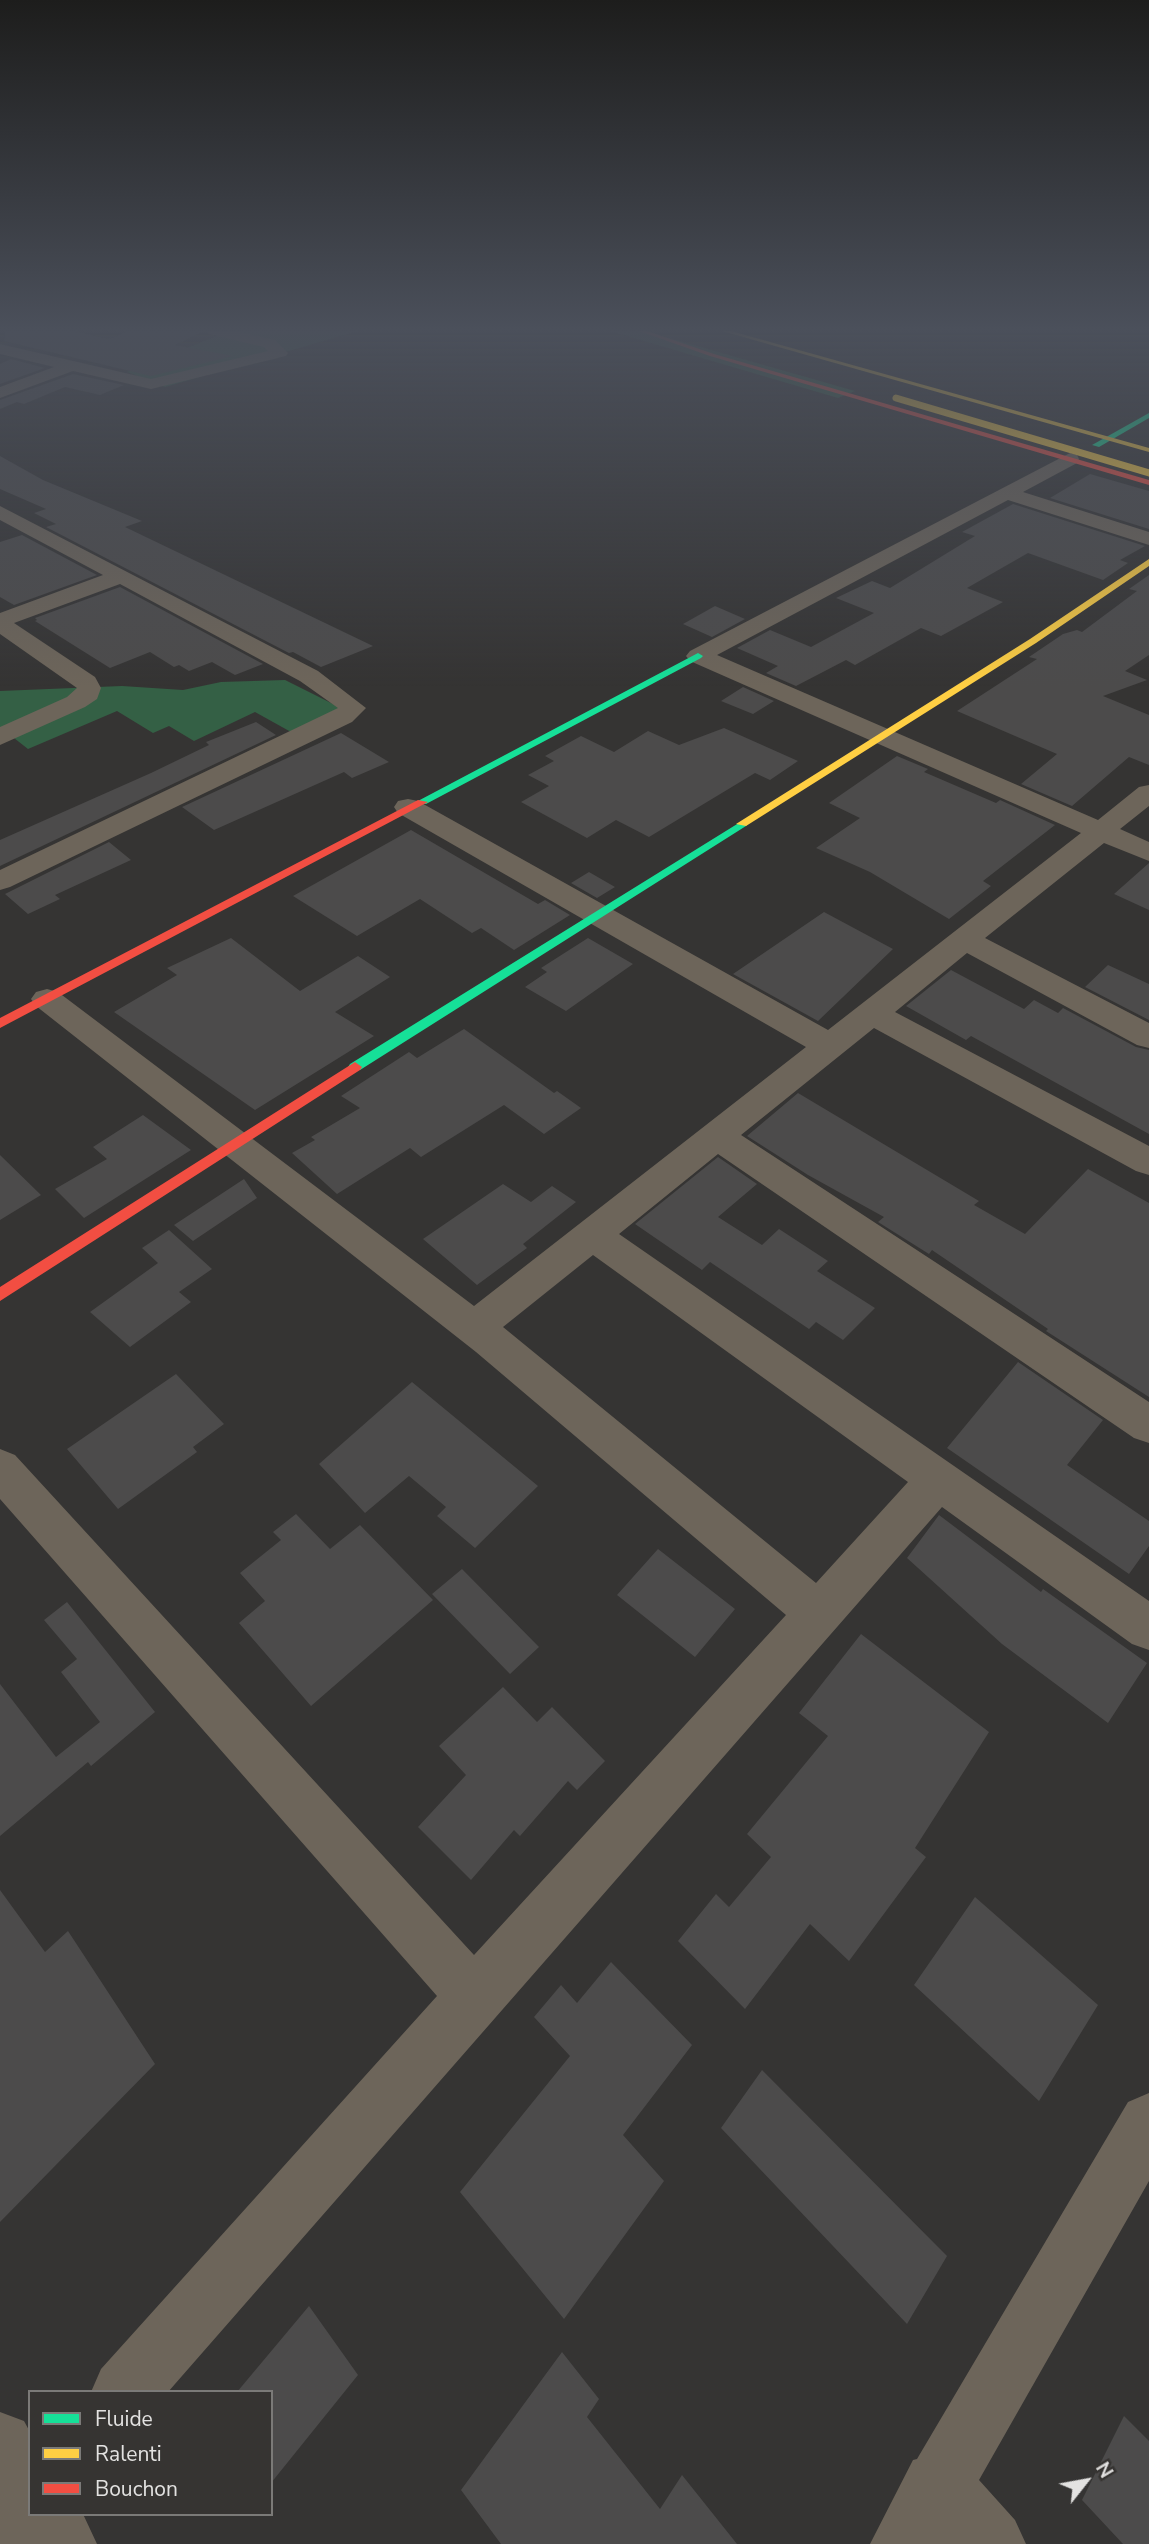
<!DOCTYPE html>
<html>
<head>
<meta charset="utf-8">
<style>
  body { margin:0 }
  #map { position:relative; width:1149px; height:2544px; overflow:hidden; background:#353433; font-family:"Nunito Sans",sans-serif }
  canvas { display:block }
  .legend { position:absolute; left:28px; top:2390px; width:245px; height:126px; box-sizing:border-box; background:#363432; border:2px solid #7b7a78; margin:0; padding:9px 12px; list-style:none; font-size:21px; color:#e3e2e1 }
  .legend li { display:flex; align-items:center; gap:14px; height:35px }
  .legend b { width:35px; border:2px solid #7b7a78 }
  .north { position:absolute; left:1051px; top:2446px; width:70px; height:70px; -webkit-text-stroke:5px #363432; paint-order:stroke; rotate:59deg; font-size:19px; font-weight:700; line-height:28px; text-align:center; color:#e3e2e1 }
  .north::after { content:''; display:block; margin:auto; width:24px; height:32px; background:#e3e2e1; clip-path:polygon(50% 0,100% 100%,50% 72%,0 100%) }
</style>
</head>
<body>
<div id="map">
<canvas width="1149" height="2544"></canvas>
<ul class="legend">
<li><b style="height:9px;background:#16e098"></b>Fluide</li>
<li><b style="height:9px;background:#ffcf43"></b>Ralenti</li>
<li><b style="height:9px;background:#f24e42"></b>Bouchon</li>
</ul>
<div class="north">N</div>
</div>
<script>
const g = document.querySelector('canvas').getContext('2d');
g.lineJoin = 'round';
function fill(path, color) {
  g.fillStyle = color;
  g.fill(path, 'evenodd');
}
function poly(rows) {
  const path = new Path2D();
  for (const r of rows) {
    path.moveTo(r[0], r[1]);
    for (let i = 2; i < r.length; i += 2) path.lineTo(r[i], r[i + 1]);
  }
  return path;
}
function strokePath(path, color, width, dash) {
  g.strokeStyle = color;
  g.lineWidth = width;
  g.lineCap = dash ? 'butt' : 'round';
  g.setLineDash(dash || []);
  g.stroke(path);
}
fill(poly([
  [229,331,358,331,165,387,127,372],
  [610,331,645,331,855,391,838,398],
  [285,680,341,708,291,732,255,712,194,741,169,726,153,733,117,711,28,749,0,727,0,691,122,686,183,690,221,682]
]), '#346045');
fill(poly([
  [5,331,73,331,109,339,129,331,204,331,175,345,233,356,151,376,4,341],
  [11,359,45,368,0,384,0,364],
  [73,374,124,385,100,395,65,387,24,404,17,402,0,409,0,400],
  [0,456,43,480,142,521,125,527,373,646,321,667,293,652,289,653,46,527,56,524,34,513,46,509,0,489],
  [1090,474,1149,491,1149,529,1050,498],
  [1013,504,1145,546,1120,560,1128,563,1103,580,1028,553,967,588,1003,602,941,636,921,628,855,665,846,660,796,686,766,673,778,666,737,648,770,630,811,647,874,613,836,598,872,581,890,588,975,536,962,532],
  [22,535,97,575,14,605,0,597,0,542],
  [1149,575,1149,655,1125,671,1147,680,1103,696,1149,715,1149,765,1129,757,1072,806,1021,784,1057,754,957,711,1037,659,1029,657,1063,634,1077,630,1082,632,1137,591,1129,589],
  [120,587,263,664,235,675,212,662,189,671,179,665,174,667,150,652,110,668,35,621,37,620,35,618],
  [715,606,745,619,712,637,683,624],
  [743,687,774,701,753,714,721,701],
  [256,722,276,735,0,866,0,840,151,773,209,745,206,742],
  [724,728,798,761,770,780,755,773,649,837,616,820,587,838,521,802,549,786,528,775,554,761,545,756,581,736,614,752,648,731,679,745],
  [341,733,389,762,352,778,344,772,214,830,182,807],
  [897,756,928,769,924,772,996,803,1000,800,1055,825,983,881,991,886,949,919,870,872,816,848,860,818,829,803],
  [411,830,538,904,545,900,570,915,514,950,481,928,472,933,420,899,357,936,293,896],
  [109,842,131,860,55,895,60,899,28,914,5,894],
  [1149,863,1149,910,1114,894],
  [589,872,615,887,597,898,571,883],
  [824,912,893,949,818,1021,733,974],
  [231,938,300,991,358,956,390,977,335,1012,374,1036,255,1110,114,1012,177,975,167,968],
  [588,938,633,964,566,1011,525,987,547,972,541,968],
  [1108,965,1149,984,1149,1020,1085,987],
  [951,970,1024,1009,1034,1000,1058,1013,1063,1008,1136,1047,1149,1050,1149,1134,971,1036,966,1040,906,1006],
  [464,1029,554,1093,557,1091,581,1108,544,1134,504,1105,421,1157,410,1148,337,1194,292,1153,315,1140,311,1137,360,1108,341,1096,409,1052,417,1058],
  [798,1093,979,1201,974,1205,1025,1234,1088,1169,1149,1203,1149,1397,1046,1331,1048,1329,932,1250,929,1254,878,1222,884,1217,808,1175,747,1136],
  [143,1115,191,1150,84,1218,55,1189,107,1159,93,1147],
  [0,1155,41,1195,0,1220],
  [718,1157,757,1184,718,1217,762,1245,779,1229,828,1261,817,1271,875,1308,843,1340,816,1322,809,1329,710,1262,702,1270,635,1224],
  [244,1179,257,1198,193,1241,174,1225],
  [503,1184,531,1202,552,1186,576,1202,523,1244,527,1248,477,1285,423,1239],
  [169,1230,212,1269,179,1292,191,1302,130,1347,90,1312,158,1263,142,1248],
  [1018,1362,1103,1420,1067,1465,1149,1521,1149,1546,1129,1574,947,1448],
  [176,1374,224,1424,193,1447,197,1452,118,1509,67,1449],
  [412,1382,538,1486,475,1548,437,1516,446,1507,409,1476,365,1513,319,1464],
  [296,1514,330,1549,360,1525,433,1600,311,1706,239,1623,265,1601,240,1573,281,1540,273,1532],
  [939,1515,1041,1592,1043,1589,1147,1663,1108,1723,1002,1644,907,1558],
  [658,1549,735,1609,695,1657,617,1595],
  [462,1569,539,1647,510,1674,432,1594],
  [67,1602,155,1712,91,1766,88,1762,0,1836,0,1684,56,1757,100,1722,61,1672,77,1659,44,1620],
  [861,1634,989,1732,915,1848,926,1857,849,1961,810,1924,745,2009,678,1941,716,1894,729,1907,771,1857,747,1834,828,1736,799,1713],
  [503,1687,537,1722,552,1707,605,1761,577,1790,568,1781,520,1836,514,1830,471,1880,418,1827,466,1775,439,1746],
  [0,1890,45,1952,68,1931,155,2064,0,2222],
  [975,1897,1098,2005,1039,2101,914,1985],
  [611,1962,692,2045,623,2135,664,2181,564,2319,460,2192,570,2056,534,2017,561,1985,577,2003],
  [762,2070,947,2256,907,2324,721,2128],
  [309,2306,358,2375,271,2483,271,2392,237,2392],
  [562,2352,599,2399,587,2417,660,2509,682,2475,737,2544,501,2544,461,2490],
  [1124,2416,1149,2441,1149,2544,1123,2544,1082,2500]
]), '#4c4b4b');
fill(poly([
  [207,331,235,331,275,340,288,353,286,356,151,389,73,371,0,398,0,387,54,367,0,354,0,344,151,379,268,351,264,347,209,334,207,331],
  [1070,453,1077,455,1079,459,1077,463,1023,492,1149,532,1149,545,1008,500,717,655,1098,820,1139,787,1149,785,1149,806,1120,829,1149,842,1149,861,1104,843,985,938,1149,1023,1149,1048,1137,1045,967,953,895,1012,1149,1146,1149,1175,1136,1171,874,1028,741,1135,1149,1402,1149,1443,1134,1438,718,1154,619,1234,1149,1601,1149,1650,1132,1644,942,1507,168,2392,91,2392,101,2369,437,1996,0,1499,0,1449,15,1455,474,1955,786,1615,476,1352,36,1006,31,999,36,992,47,989,58,992,474,1306,806,1047,398,813,394,807,398,801,408,799,418,801,828,1030,1081,833,690,661,686,656,690,651,1070,453],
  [593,1255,908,1482,816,1583,503,1327,593,1255],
  [0,506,318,671,366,708,352,722,10,887,0,890,0,870,338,708,300,681,120,584,14,623,95,677,101,688,97,699,85,707,0,745,0,727,67,697,77,688,0,634,0,613,103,575,0,520,0,506],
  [1149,2093,1149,2181,979,2480,1015,2520,1026,2544,870,2544,913,2460,917,2459,1128,2102,1149,2093],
  [0,2412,24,2421,30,2432,30,2514,83,2514,97,2544,0,2544,0,2412]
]), '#6d655a');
fill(poly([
  [1149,413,1149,418,1099,447,1092,445,1149,413],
  [698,653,703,656,701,658,426,804,416,802,698,653],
  [742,821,748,824,746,826,360,1070,350,1070,348,1067,350,1064,742,821]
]), '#16e098');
fill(poly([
  [722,331,731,331,1149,448,1149,452,722,331],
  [1149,559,1149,566,1036,643,746,826,736,824,1030,639,1149,559]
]), '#ffcf43');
fill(poly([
  [639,331,647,331,714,354,1149,480,1149,485,710,356,639,331],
  [418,800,428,802,0,1028,0,1018,418,800],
  [355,1062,362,1067,360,1070,0,1301,0,1287,355,1062]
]), '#f24e42');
strokePath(poly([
  [896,398,1149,473]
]), '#ffcf43', 7);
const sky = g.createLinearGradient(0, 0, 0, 687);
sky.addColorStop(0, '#1d1d1c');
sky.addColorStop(0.48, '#4b505b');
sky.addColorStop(1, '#4b505b00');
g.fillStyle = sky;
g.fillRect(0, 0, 1149, 687);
</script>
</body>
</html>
